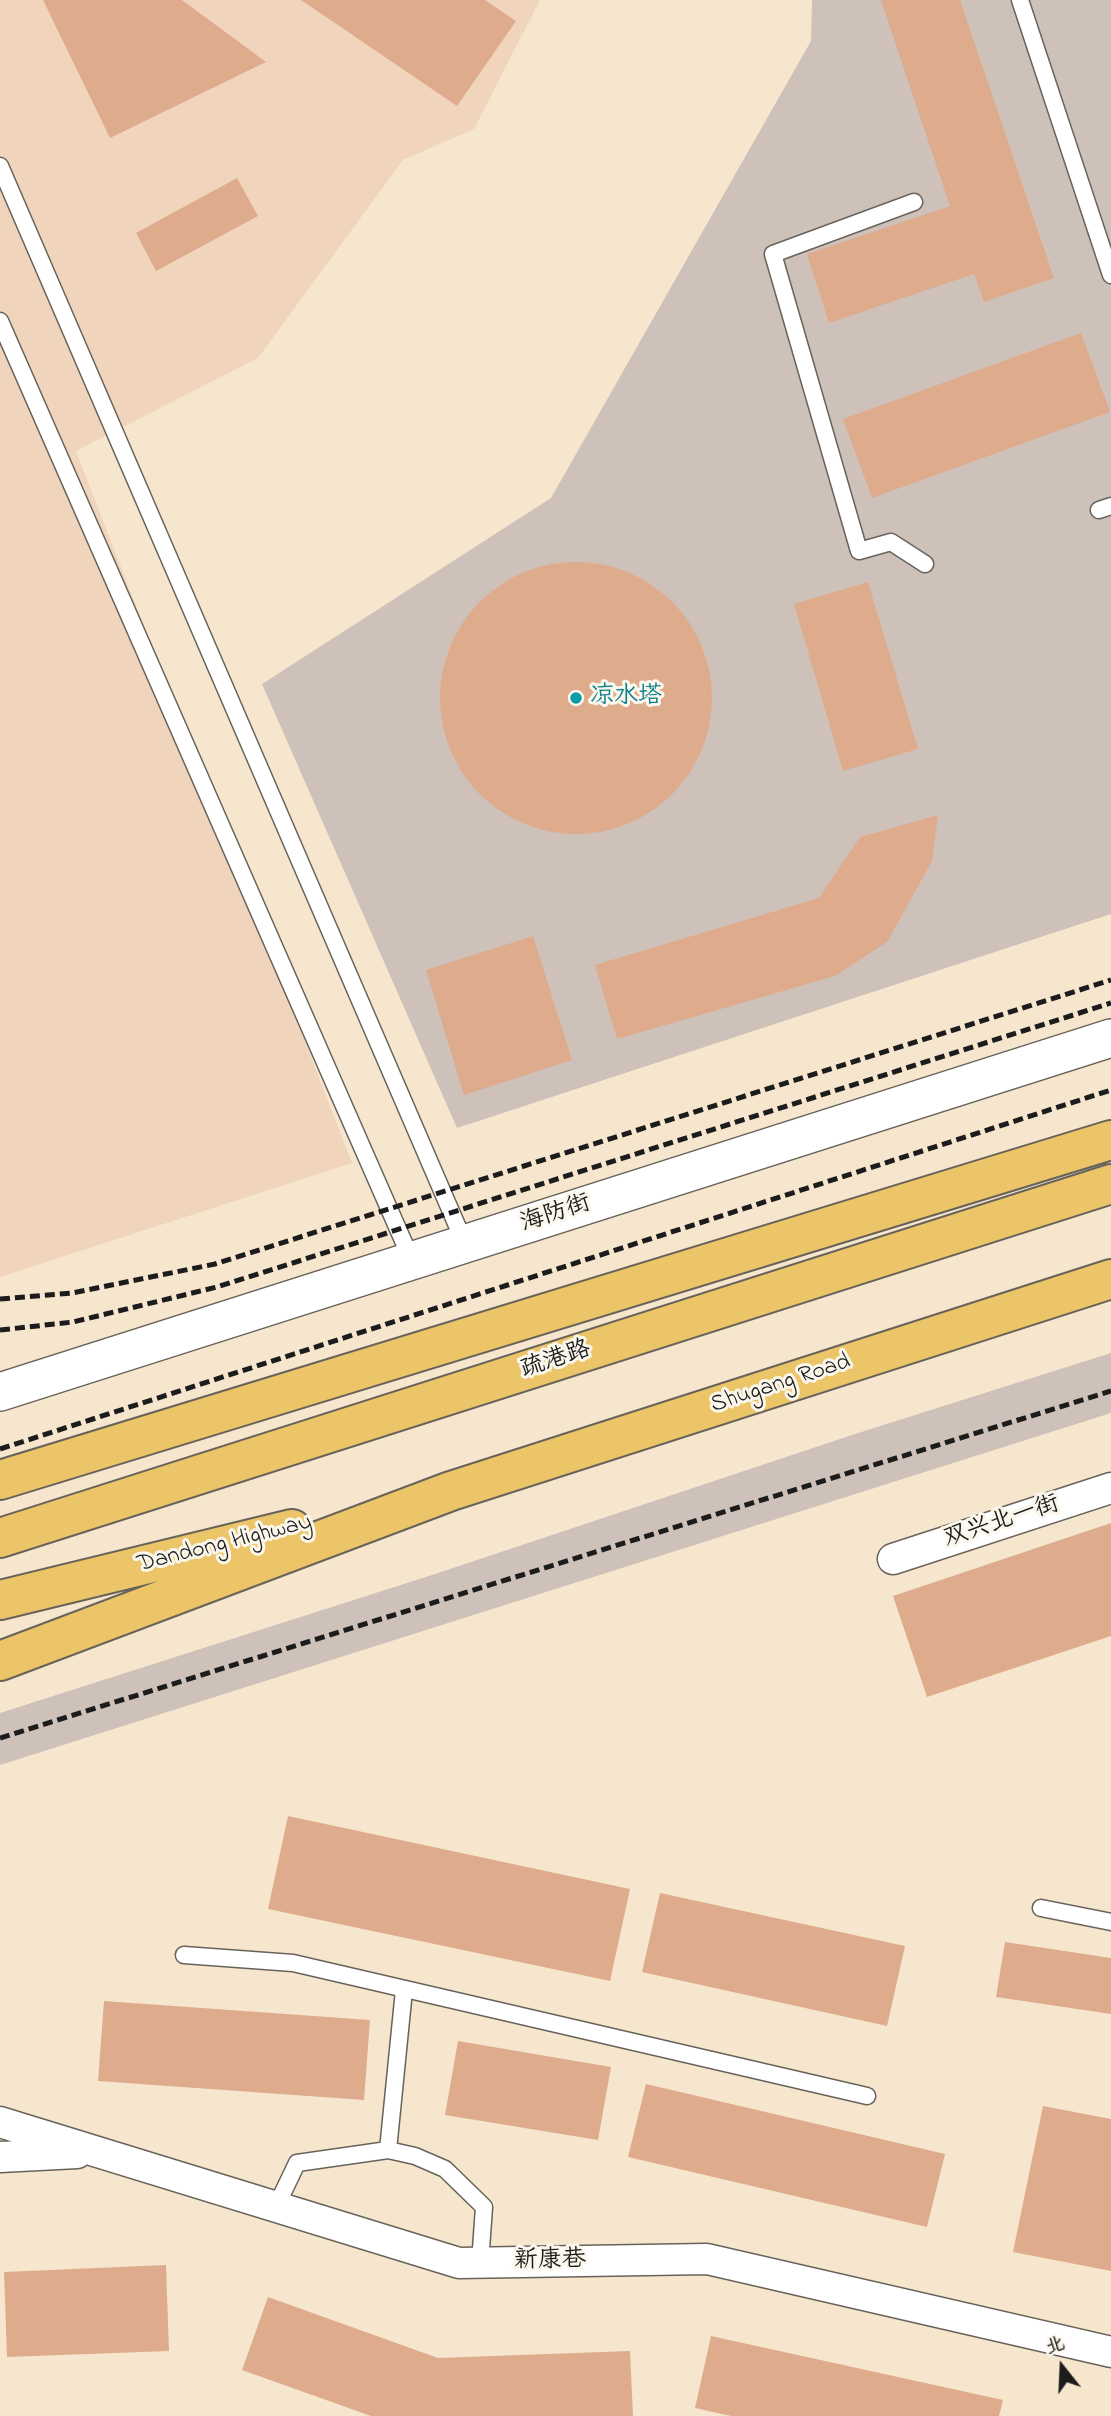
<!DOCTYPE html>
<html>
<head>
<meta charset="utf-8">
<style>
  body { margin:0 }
  #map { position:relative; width:1111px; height:2416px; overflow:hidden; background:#f6e6ce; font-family:"Indie Flower","LXGW WenKai TC",sans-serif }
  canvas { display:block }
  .north { position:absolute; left:1027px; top:2332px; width:70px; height:70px; -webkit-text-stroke:5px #fbf7ec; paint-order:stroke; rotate:342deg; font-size:19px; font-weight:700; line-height:28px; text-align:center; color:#1c1c1c }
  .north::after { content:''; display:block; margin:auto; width:24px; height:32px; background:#1c1c1c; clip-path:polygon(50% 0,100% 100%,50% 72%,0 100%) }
</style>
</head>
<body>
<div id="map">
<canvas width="1111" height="2416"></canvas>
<div class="north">北</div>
</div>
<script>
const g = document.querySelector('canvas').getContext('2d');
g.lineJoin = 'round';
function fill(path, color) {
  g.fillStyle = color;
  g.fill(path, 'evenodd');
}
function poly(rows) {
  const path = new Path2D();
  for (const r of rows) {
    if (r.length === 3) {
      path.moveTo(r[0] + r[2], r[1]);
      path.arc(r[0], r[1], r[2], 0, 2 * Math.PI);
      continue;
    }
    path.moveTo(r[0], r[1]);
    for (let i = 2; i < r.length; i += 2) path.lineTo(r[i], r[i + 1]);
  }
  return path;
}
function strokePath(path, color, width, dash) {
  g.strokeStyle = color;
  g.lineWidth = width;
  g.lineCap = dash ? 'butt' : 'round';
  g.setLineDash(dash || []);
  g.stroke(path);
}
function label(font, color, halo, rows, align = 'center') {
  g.font = font + ' "Indie Flower","LXGW WenKai TC",sans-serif';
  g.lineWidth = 6;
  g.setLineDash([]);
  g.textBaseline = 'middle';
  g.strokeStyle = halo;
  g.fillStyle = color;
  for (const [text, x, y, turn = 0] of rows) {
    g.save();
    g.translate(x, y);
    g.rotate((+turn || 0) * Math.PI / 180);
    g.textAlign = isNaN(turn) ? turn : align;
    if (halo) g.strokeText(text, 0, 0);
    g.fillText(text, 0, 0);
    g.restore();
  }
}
fill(poly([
  [0,0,540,0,474,129,403,160,258,358,76,451,352,1163,0,1277]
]), '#f0d5bc');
fill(poly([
  [812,0,1111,0,1111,914,457,1128,262,684,551,498,811,41],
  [1111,1353,1111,1413,0,1765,0,1713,432,1575,855,1434]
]), '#cec1b9');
fill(poly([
  [43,0,182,0,266,62,110,138],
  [301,0,485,0,516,21,457,106],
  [881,0,960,0,1054,278,984,302,974,274,829,323,807,254,950,206],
  [237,178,258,216,156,271,136,233],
  [1081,333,1110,412,872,498,843,419],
  [576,698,136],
  [868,582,918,749,843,771,794,604],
  [938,815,932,861,887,942,835,976,617,1039,595,965,819,898,860,837],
  [533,936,572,1060,464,1095,426,970],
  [1111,1523,1111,1636,927,1697,893,1596],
  [288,1816,630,1889,610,1981,268,1909],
  [660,1893,905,1946,887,2026,642,1972],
  [1005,1942,1111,1958,1111,2014,996,1997],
  [104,2001,370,2020,364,2100,98,2081],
  [458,2041,611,2067,598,2140,445,2115],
  [646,2084,945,2154,927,2227,628,2157],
  [1043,2106,1111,2119,1111,2271,1013,2252],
  [166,2265,169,2351,7,2357,4,2272],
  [268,2297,438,2358,630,2351,633,2416,371,2416,242,2370],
  [711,2336,1003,2400,999,2416,731,2416,695,2408]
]), '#deac8c');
const service = poly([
  [1020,0,1111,275],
  [0,166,465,1244],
  [914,202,773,254,859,551,891,542,925,564],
  [0,321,412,1261],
  [1099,510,1111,506],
  [1041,1908,1111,1922],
  [184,1955,293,1963,867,2096],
  [388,2150,404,1990],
  [276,2207,297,2163,388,2150,415,2156,445,2169,484,2207,480,2263]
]);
const minor = poly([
  [893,1559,1111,1488],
  [0,2122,459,2263,707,2259,1111,2352],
  [0,2157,77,2153]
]);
const tertiary = poly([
  [0,1392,1111,1038]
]);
const trunk = poly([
  [0,1480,1111,1140],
  [0,1538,1111,1184],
  [0,1600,292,1529],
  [0,1661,451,1491,1111,1279]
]);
strokePath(service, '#68635a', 19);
strokePath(minor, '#68635a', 33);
strokePath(tertiary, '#68635a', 40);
strokePath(trunk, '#68635a', 42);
strokePath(service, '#fff', 16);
strokePath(minor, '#fff', 30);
strokePath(tertiary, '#fff', 37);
strokePath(trunk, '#edc569', 38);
strokePath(poly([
  [0,1299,72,1293,215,1264,1111,980],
  [0,1330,73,1322,217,1287,1111,1003],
  [0,1449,1111,1090],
  [0,1738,1111,1391]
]), '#1c1c1c', 5, [10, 5]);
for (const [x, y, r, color] of [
  [576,698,7,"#0f9aa8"]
]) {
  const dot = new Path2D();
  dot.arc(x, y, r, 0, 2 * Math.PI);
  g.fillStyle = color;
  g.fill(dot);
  strokePath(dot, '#fbf7ec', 2.5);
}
label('24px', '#0d838f', '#fbf7ec', [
  ["凉水塔",590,698]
], 'left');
label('24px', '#1c1c1c', '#fbf7ec', [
  ["海防街",556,1215,-18],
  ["疏港路",556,1361,-18],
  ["Shugang Road",781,1385,-18],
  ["双兴北一街",1002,1523,-18],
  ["Dandong Highway",225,1545,-14],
  ["新康巷",550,2262,-1]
]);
</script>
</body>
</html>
